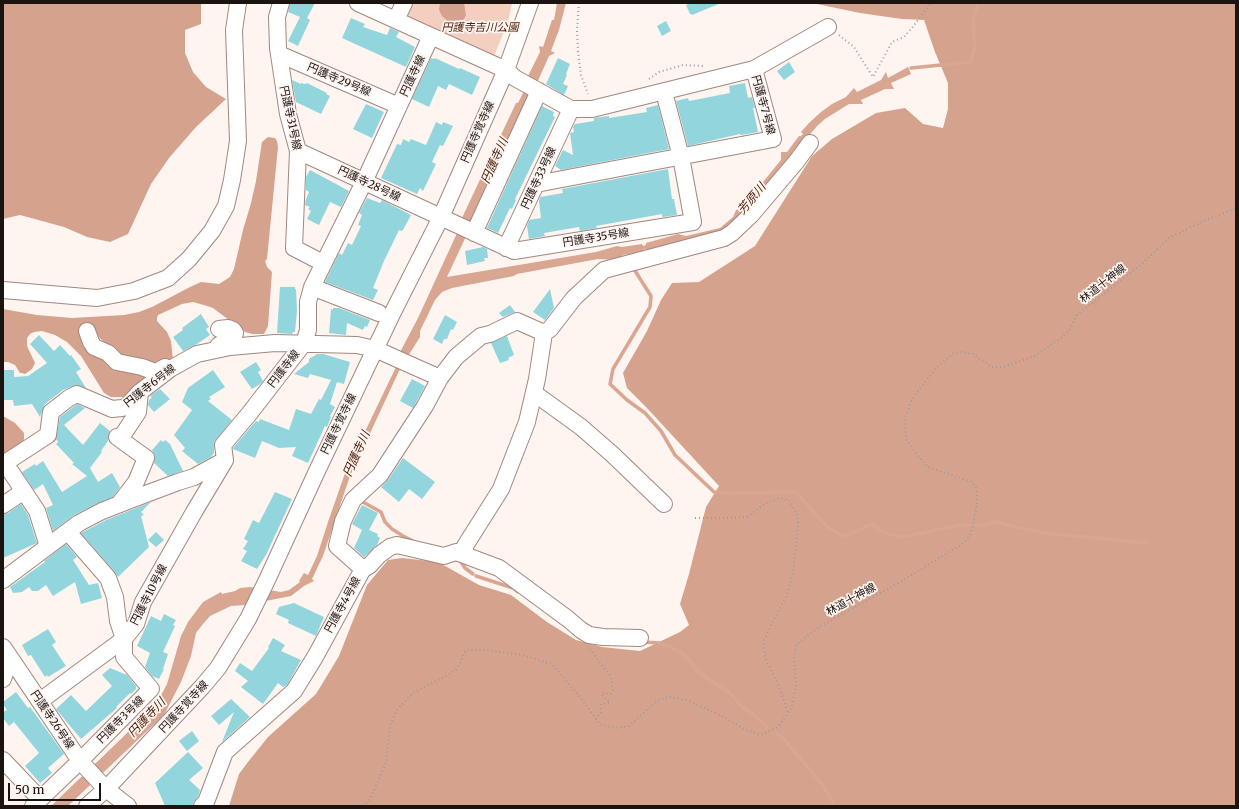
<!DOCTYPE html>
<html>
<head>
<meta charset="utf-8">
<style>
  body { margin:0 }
  #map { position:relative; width:1239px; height:809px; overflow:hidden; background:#fef4f0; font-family:Merriweather,serif }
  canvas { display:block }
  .frame { position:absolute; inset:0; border:4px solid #1b1310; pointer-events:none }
  .scale { position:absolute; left:8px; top:783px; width:93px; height:18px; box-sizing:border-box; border:2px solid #1b1310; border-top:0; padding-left:5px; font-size:12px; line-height:14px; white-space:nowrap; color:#1b1310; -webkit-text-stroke:3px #fef4f0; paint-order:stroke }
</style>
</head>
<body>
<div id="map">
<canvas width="1239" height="809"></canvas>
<div class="frame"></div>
<div class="scale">50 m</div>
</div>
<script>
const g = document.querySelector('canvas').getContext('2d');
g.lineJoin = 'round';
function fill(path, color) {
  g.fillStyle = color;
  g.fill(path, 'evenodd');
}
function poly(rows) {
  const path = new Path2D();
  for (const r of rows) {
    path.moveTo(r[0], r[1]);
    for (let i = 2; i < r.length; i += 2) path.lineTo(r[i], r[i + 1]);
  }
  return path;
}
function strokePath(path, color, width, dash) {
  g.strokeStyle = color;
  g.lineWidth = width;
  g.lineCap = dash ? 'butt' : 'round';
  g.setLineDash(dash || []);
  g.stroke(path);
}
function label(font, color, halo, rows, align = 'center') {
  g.font = font + ' Merriweather,"Noto Sans JP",serif';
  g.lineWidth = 3.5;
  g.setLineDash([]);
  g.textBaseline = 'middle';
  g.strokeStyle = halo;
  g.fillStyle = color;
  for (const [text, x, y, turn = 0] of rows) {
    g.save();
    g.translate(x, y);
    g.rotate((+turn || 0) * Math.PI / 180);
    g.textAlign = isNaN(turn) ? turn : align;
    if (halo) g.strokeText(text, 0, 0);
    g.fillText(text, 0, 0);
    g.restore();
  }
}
fill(poly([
  [411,3,512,3,508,22,492,61,410,22,406,12]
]), '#f4cfc0');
fill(poly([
  [3,3,201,3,201,24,185,30,185,53,193,72,206,87,226,99,196,127,169,158,151,184,128,234,110,242,87,237,64,227,20,215,3,219],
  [440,3,464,3,466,15,464,19,461,22,455,24,450,23,442,16,439,10],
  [812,3,1236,3,1236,806,229,806,239,774,248,762,268,737,316,694,339,656,367,585,388,560,402,558,438,562,479,585,511,595,547,622,576,640,602,647,640,651,680,632,689,625,680,604,689,574,706,507,719,486,646,407,627,388,623,373,647,331,661,300,672,283,699,282,755,246,812,156,832,139,876,113,905,108,923,124,943,128,948,109,948,83,935,52,924,20,902,19,860,13],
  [268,137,275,138,277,141,278,147,267,259,265,261,267,267,272,272,268,326,264,334,252,334,245,332,213,308,207,306,193,302,182,304,158,315,157,318,157,321,167,332,171,341,173,360,156,366,130,359,114,350,96,335,101,358,121,371,148,375,135,392,123,397,111,397,104,393,81,356,67,342,55,335,42,331,34,332,30,334,27,338,27,346,35,363,32,369,25,374,22,373,20,373,15,365,8,362,3,362,3,309,37,315,72,318,124,315,139,312,152,307,190,287,201,282,219,284,230,277,234,269,243,230,251,203,256,181,262,142],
  [3,416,15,423,24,433,24,439,22,445,7,455,3,455]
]), '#d5a28d');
fill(poly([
  [557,3,566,3,559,30,551,51,555,53,549,56,537,83,529,93,523,106,526,108,447,277,596,252,617,246,622,247,642,244,643,246,646,245,646,243,678,234,686,236,720,228,733,217,736,210,741,209,781,160,781,152,787,152,799,136,801,136,803,134,801,132,809,123,821,112,832,104,846,97,854,88,857,92,881,80,886,72,888,78,908,67,911,74,891,83,894,89,885,89,861,100,863,104,849,104,825,119,817,126,726,234,647,252,646,249,643,250,643,252,623,255,618,260,598,259,517,274,514,276,452,288,442,292,435,300,420,331,420,337,400,369,350,476,323,556,312,579,314,581,304,586,291,596,245,605,231,606,210,616,203,624,196,633,191,656,181,682,164,715,68,806,51,806,122,738,158,701,167,684,181,636,188,622,203,602,221,592,222,594,235,591,240,588,250,587,281,592,289,590,300,582,299,581,304,573,308,575,317,556,328,522,351,456,359,444,396,367,398,356,418,318,458,231,461,220,516,103,518,103,524,91,527,78,540,52,539,46,543,47,552,20,554,20]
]), '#d9a691');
strokePath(poly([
  [911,68,971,62,975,46,973,20,978,3],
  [632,266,651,296,650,307,613,369,610,384,627,400,645,413,661,431,675,455,714,492,728,493,796,492,827,527,844,537,872,524,884,533,903,537,961,525,981,525,996,522,1015,527,1045,533,1146,543],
  [361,501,381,512,385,522,392,529,403,536,415,542],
  [459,559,465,568,473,574],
  [476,576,513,588,518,592],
  [643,642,659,643,669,646,681,653,688,658,697,671,730,693,740,705,753,714,767,727],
  [777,734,782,737,822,784,834,804]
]), '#d9a691', 3.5);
fill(poly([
  [290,3,315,3,307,18,310,20,298,46,288,41,300,17,288,12],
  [688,3,721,3,692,15,691,14,690,14,686,5,689,4],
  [351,18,365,24,363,27,387,35,390,28,399,32,396,37,415,47,406,67,342,38],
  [666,21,671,31,662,36,657,26],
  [431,58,434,59,435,58,459,69,460,68,480,77,472,95,449,84,446,90,438,86,429,107,412,99],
  [558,58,570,64,566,74,567,75,563,84,568,86,564,95,546,84],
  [789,62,795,72,784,80,777,71],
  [292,80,301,84,301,83,306,84,307,83,327,93,326,94,330,96,321,114,296,102],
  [745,83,748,98,752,97,755,108,753,108,758,132,741,135,740,134,688,146,676,101,688,98,689,101,730,93,729,86],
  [366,104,384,112,372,138,353,129],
  [658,105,669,149,561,170,555,166,563,150,573,155,570,133,574,132,573,127,575,124,594,121,594,118,609,116,609,118,647,112,646,108],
  [542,106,554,112,553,116,555,117,515,199,516,200,512,209,510,208,498,233,487,228],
  [436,122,442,125,443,122,453,126,443,146,440,145,432,162,436,164,423,191,420,188,417,194,381,178,397,144,401,145,403,139,409,142,411,139,426,145],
  [668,169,672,199,674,199,677,215,662,217,662,214,596,226,597,228,580,231,579,227,544,233,545,236,529,239,527,226,529,220,541,218,539,201,540,197,563,193,562,189],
  [310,170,349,191,341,207,330,202,319,225,307,219,311,211,308,209,310,207,305,205,306,199,309,192,306,190,306,177],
  [367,198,380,203,382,200,411,215,403,230,401,231,399,230,384,261,373,288,378,290,373,300,325,282,339,253,342,255,348,243,352,245,361,226,358,225,362,215,359,213],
  [483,247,487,249,488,258,484,258,485,261,467,265,465,251],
  [280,287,295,287,295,289,296,289,297,311,295,332,293,332,292,334,277,333],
  [550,289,554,308,545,320,533,312],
  [510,305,515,312,503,317,499,313],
  [333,308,339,308,370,320,367,327,365,326,363,330,347,323,346,335,329,333,331,309,333,310],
  [201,314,209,327,206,329,210,335,197,344,183,351,173,337,183,330,182,328],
  [445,315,457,322,453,330,451,329,447,339,444,339,442,344,433,339],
  [39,335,54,351,60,345,70,356,71,355,81,369,76,372,86,388,76,385,63,390,45,404,40,417,32,404,14,406,13,400,3,400,3,370,14,370,14,377,28,376,47,363,30,344],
  [507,336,514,355,508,358,509,360,500,363,491,343],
  [317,354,323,354,350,362,344,384,337,382,330,404,335,407,330,416,331,417,327,427,325,426,308,463,292,456,296,447,279,448,262,441,255,458,233,449,233,448,256,421,259,422,260,419,289,430,296,409,311,414,319,399,321,400,331,380,310,374,308,378,294,374,309,362,309,359],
  [256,362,261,370,258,372,263,381,260,384,252,389,240,372],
  [213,370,225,387,209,397,211,399,208,401,232,420,214,442,214,453,211,457,198,464,182,451,185,448,174,435,192,410,182,402,188,388],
  [412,379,425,386,413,408,400,401],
  [160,389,170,399,154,412,148,405,149,400,152,397,150,396],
  [77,404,85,408,64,425,83,445,100,423,110,431,108,436,108,441,101,451,102,452,90,468,98,482,112,473,120,487,113,497,98,503,74,515,53,531,46,508,53,505,43,484,34,490,22,472,35,464,36,466,43,461,62,492,87,476,72,464,74,463,56,444,58,442,56,439,60,417],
  [161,440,163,442,165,440,170,444,183,471,168,476,154,463,155,457,152,450],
  [403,458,435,482,422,499,409,489,399,502,381,487,388,480],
  [275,492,292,499,266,555,257,569,241,561,247,551,243,549,248,541,244,539,253,520,259,523],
  [151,502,141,512,144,515,141,516,149,547,118,577,115,572,81,533,106,520],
  [21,504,28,515,37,543,3,558,3,514,8,513],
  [362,505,378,513,369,530,378,534,377,536,380,538,377,545,364,557,354,548,362,530,352,524],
  [156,532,164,540,156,547,148,540],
  [66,544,77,557,73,560,89,585,98,583,102,598,81,604,75,582,53,596,46,585,38,591,32,591,29,587,22,592,13,593,10,587,45,562,44,561],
  [294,603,324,617,316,636,288,623,289,620,276,614,279,607],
  [164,614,176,620,173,625,175,626,163,652,168,654,163,669,164,669,159,679,152,676,145,667,150,653,137,646,151,616,161,621],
  [48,629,56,642,52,645,66,666,48,677,47,675,45,677,31,655,28,656,22,645],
  [273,638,285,645,281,651,301,660,287,685,283,687,278,683,263,704,241,687,248,681,235,671,240,663,252,671,269,648,268,647],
  [110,668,127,675,136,686,136,689,131,694,130,693,116,707,117,708,81,739,56,709,71,695,86,711,112,686,102,675],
  [16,692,28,708,30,707,38,718,64,754,48,768,52,773,40,783,25,766,39,753,14,722,9,726,3,718,3,712,7,710,3,704,3,702],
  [231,699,250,717,222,742,234,712,219,725,211,716],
  [192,731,199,741,187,751,179,741],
  [188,752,203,768,189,780,200,790,198,797,193,803,193,806,165,806,155,783]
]), '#93d5dc');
const minor = poly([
  [281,3,277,17,278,48,288,114,298,151,294,248,323,263],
  [358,3,506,70,515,78,571,109,592,109,754,69,773,139,536,184],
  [396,20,404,3],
  [279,54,399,106],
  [754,69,828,27],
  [298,151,514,251,693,222,681,157,664,92],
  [474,233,539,91],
  [506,248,571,109],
  [312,287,379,313],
  [3,290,97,298,134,291,168,278,189,259,212,231,226,206,232,180,238,141,234,30,238,3],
  [87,331,91,342,94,347,108,353,117,362,142,367,155,372,158,371,165,367,168,369],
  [217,348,219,345,234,336,235,333,233,330,228,328,219,329],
  [440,378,456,357,481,336,490,334,517,321,544,333],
  [534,393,581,427,612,454,664,504],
  [117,437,146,458,136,482,119,504],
  [120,439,138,412,140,392],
  [3,463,5,463,37,511,48,546],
  [5,463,48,435,51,412,69,398,77,394,112,409,122,408,126,407,140,392,170,369,197,354,230,347,275,343,357,345,375,349,440,378,425,406,380,475,353,500,343,521,337,546,363,569,315,657,294,691,225,752,206,802,202,806],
  [3,505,24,491],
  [362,570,370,565,379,555,390,547,397,545,444,556,456,552,467,556],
  [3,580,79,523,102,511,130,500,178,482,194,477,225,460,223,445,249,414,304,343,308,330,308,302,312,287,364,182,431,36],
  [640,638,603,637,589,635,581,630,568,619,499,568,467,556,465,551,465,546,501,489,527,422,537,379,544,333,550,329,574,298,604,270,724,238,732,233,751,215,796,162,810,143],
  [3,647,80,761,106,789,128,806],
  [3,679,10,658],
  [40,701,124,639,136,624,143,602,194,512,224,462],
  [3,760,40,799],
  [33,806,80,761,151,689,124,657,124,639,118,621,115,597,108,578,68,532],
  [87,806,106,789,202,687,218,668,248,619,267,580,317,471,391,316,441,217,506,70,530,3]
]);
strokePath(minor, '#9f887f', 18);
strokePath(poly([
  [579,3,577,30,578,51,581,75,588,94],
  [839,35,854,47,873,77,892,42,904,37,912,28,931,3],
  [649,79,659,72,683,65,703,66],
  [695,518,721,518,747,517,766,503,779,498,789,500,793,507,798,516,798,527,793,573,786,597,773,621,764,641,764,650,766,660,778,684,788,713],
  [590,649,611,677,613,691,611,694,602,693,603,696,610,703,601,704,601,713,596,719],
  [363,806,370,799,386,763,390,725,397,710,413,693,444,677,457,669,466,650,484,650,522,655,552,664,584,702,600,724,615,728,629,726,658,700,670,697,686,700,720,715,746,730,761,735,778,727,792,708,796,684,794,656,797,644,819,627,902,581,965,542,971,533,977,505,977,489,972,482,928,467,917,455,906,439,905,418,912,399,937,367,954,353,961,352,973,354,991,367,1002,367,1035,356,1061,338,1070,329,1077,315,1143,263,1169,238,1202,222,1236,208]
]), '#a39a97', 2, [1, 3]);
strokePath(minor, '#fff', 16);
label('italic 11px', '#4f200a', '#fef4f0', [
  ["円護寺吉川公園",480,28]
]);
label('11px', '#1b1310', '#fef4f0', [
  ["円護寺線",413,76,-65],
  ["円護寺29号線",339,80,23],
  ["円護寺7号線",763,105,75],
  ["円護寺31号線",290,118,78],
  ["円護寺覚寺線",478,132,-66],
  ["円護寺33号線",539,178,-65],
  ["円護寺28号線",369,184,25],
  ["円護寺35号線",596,238,-9],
  ["林道十神線",1103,284,-38],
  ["円護寺線",284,369,-52],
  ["円護寺6号線",150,386,-38],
  ["円護寺覚寺線",339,424,-64],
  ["円護寺10号線",149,595,-63],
  ["林道十神線",851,600,-29],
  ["円護寺4号線",343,605,-61],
  ["円護寺覚寺線",184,707,-47],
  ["円護寺26号線",52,720,56],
  ["円護寺3号線",121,720,-45]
]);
label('italic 12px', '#4a1c05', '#fef4f0', [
  ["円護寺川",495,161,-66],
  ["芳原川",752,199,-50],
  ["円護寺川",357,454,-66],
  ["円護寺川",147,718,-47]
]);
</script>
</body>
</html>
